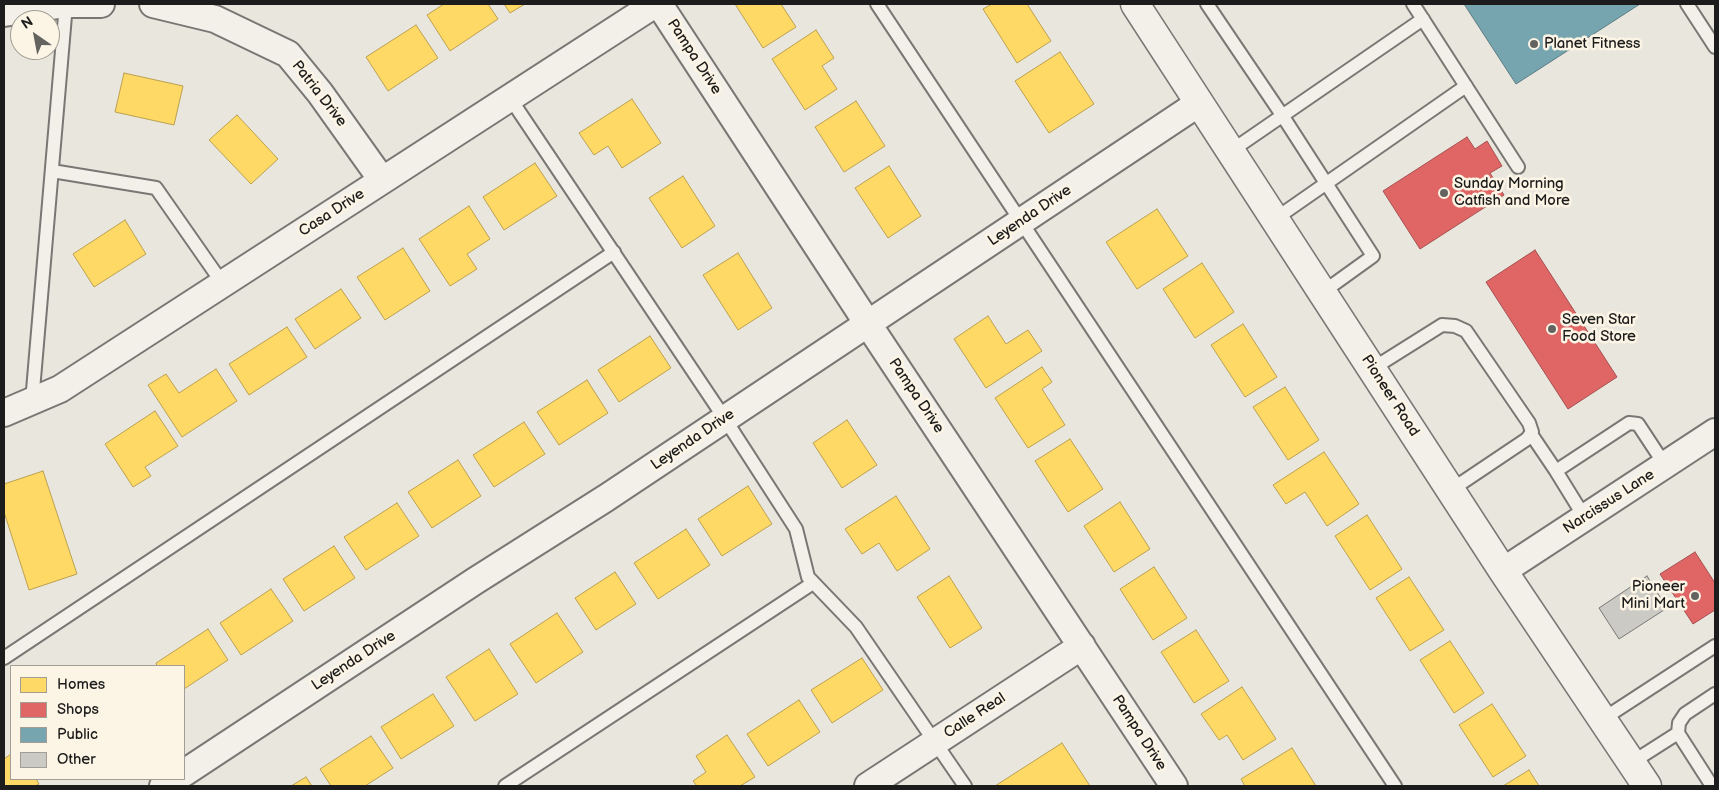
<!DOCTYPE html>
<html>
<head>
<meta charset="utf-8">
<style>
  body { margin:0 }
  #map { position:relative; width:1719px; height:790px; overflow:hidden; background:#e9e6de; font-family:"Balsamiq Sans",sans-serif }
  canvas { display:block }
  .frame { position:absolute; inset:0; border:5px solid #1c1c1c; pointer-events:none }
  .legend { position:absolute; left:10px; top:665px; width:175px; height:115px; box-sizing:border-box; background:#fcf5e5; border:1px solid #a29e95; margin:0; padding:6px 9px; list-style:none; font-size:15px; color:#1c1c1c }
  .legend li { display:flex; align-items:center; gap:10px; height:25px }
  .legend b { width:25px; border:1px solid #a29e95 }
  .north { position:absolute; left:10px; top:10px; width:50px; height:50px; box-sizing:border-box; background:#fcf5e5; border:1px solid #a29e95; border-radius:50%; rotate:327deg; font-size:14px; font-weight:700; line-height:20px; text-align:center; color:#1c1c1c }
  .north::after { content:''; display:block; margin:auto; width:18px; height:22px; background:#646360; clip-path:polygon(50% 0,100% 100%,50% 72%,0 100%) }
</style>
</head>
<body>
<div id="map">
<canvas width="1719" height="790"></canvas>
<div class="frame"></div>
<ul class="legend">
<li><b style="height:14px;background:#ffd966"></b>Homes</li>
<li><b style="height:14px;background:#e06666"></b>Shops</li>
<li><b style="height:14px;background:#76a5af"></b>Public</li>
<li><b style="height:14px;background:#cccac4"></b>Other</li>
</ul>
<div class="north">N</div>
</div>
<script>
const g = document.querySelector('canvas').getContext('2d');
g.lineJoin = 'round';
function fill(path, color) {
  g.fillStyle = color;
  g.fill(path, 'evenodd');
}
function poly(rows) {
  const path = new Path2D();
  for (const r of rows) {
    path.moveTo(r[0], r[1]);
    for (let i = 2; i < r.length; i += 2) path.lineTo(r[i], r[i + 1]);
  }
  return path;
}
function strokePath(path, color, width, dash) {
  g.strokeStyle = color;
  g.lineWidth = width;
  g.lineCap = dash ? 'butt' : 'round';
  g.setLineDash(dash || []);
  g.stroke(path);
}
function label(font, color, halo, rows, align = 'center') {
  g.font = font + ' "Balsamiq Sans",sans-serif';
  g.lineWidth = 5;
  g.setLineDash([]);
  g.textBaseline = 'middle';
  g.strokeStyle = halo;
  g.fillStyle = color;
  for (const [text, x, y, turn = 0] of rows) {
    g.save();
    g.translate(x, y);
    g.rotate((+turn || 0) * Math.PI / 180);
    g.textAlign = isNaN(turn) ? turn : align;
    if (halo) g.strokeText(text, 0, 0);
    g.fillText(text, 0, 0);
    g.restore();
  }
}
const homes = poly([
  [444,4,488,4,498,19,450,51,427,15,444,4],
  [504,4,525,4,510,13,504,4],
  [735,4,781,4,796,27,763,48,735,4],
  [992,4,1027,4,1051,41,1017,63,983,9,992,4],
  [416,25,438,58,388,91,366,57,416,25],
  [816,30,834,58,822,66,837,89,805,110,772,59,816,30],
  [1060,52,1094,104,1049,133,1015,81,1060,52],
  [124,73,183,86,174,125,115,112,124,73],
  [632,99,661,143,622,168,608,146,594,155,579,133,632,99],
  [856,101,885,146,844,172,815,127,856,101],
  [237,115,278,159,251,184,209,140,237,115],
  [535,163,557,196,504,230,483,197,535,163],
  [889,166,921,216,888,238,855,188,889,166],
  [683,176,715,226,682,248,649,198,683,176],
  [469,206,490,239,467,254,477,269,450,286,419,239,469,206],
  [1157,209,1188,256,1137,289,1106,242,1157,209],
  [125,220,146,254,94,287,73,254,125,220],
  [403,248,430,291,385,320,357,277,403,248],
  [738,253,772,308,738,330,703,275,738,253],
  [1202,263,1234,312,1195,338,1163,289,1202,263],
  [341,289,361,318,315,349,295,319,341,289],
  [988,316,1006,344,1028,330,1042,351,986,388,954,339,988,316],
  [1243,324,1277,377,1245,397,1211,345,1243,324],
  [287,327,307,357,249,395,229,364,287,327],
  [650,336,671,368,619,402,598,370,650,336],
  [1042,367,1052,382,1042,389,1065,425,1028,448,995,398,1042,367],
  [216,369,237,401,182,437,148,385,166,374,179,393,216,369],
  [587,380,608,413,559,445,537,412,587,380],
  [1285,387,1319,440,1288,460,1253,407,1285,387],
  [155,411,178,446,145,467,151,476,133,487,105,444,155,411],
  [847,420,877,465,842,488,813,443,847,420],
  [524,422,545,454,494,487,473,455,524,422],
  [1070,439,1103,489,1068,512,1035,461,1070,439],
  [1324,452,1359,504,1327,526,1305,492,1286,504,1273,485,1324,452],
  [458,460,481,496,432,528,408,492,458,460],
  [43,471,77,574,29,590,4,512,4,484,43,471],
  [748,486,772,524,722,556,698,519,748,486],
  [896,496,930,549,897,571,879,543,862,554,845,529,896,496],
  [1120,502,1150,549,1114,572,1084,526,1120,502],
  [397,503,419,536,366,570,344,537,397,503],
  [1367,515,1402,569,1370,590,1335,536,1367,515],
  [686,529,710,565,658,599,634,563,686,529],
  [334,546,355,578,304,611,283,579,334,546],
  [1154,567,1187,618,1153,640,1120,589,1154,567],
  [615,572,636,604,596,630,575,598,615,572],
  [949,576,982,628,950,648,917,597,949,576],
  [1409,577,1444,630,1410,651,1376,598,1409,577],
  [271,589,293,621,241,655,220,623,271,589],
  [557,613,583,652,536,683,510,644,557,613],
  [208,629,228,660,184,689,184,666,157,666,156,663,208,629],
  [1196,630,1229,681,1194,703,1161,652,1196,630],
  [1450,641,1484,693,1454,713,1420,660,1450,641],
  [489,649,518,694,475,721,446,677,489,649],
  [862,658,883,690,832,723,811,690,862,658],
  [1242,687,1276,739,1243,760,1227,735,1219,740,1201,714,1242,687],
  [433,694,454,726,401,759,381,727,433,694],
  [799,700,820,732,768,766,747,734,799,700],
  [1492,704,1526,756,1493,777,1459,725,1492,704],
  [727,735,755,777,740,786,697,786,693,781,706,772,696,756,727,735],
  [371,736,393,768,365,786,331,786,320,769,371,736],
  [1062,743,1090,786,995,786,1062,743],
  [1292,748,1316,786,1245,786,1241,779,1292,748],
  [11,754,11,779,36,779,39,784,35,786,4,786,4,759,11,754],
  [1529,770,1539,786,1503,786,1529,770],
  [306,777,312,786,291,786,306,777]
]);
fill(homes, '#ffd966');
strokePath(homes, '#bba050', 1);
const shops = poly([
  [1467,137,1475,149,1487,141,1502,166,1490,173,1504,195,1420,249,1383,191,1467,137],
  [1535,250,1617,377,1568,409,1486,282,1535,250],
  [1695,552,1715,583,1715,610,1693,624,1660,574,1695,552]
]);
fill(shops, '#e06666');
strokePath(shops, '#a55050', 1);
const public = poly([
  [1464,4,1640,4,1516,84,1464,4]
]);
fill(public, '#76a5af');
strokePath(public, '#5b7c83', 1);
const building = poly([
  [1647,576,1667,608,1619,639,1599,608,1647,576]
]);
fill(building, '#cccac4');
strokePath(building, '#787773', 1);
const service = poly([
  [877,4,1395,786],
  [1207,4,1282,115,1373,256,1323,292],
  [1413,4,1518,167],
  [1687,4,1715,47],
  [510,98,725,419,796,529,808,577,856,627,965,786],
  [1231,151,1423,19],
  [52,171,156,188,223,284],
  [1275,219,1466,86],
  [1372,369,1442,325,1455,326,1466,331,1529,423,1532,432,1527,439,1451,490],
  [32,402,66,4],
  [1531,434,1556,471,1629,423,1638,424,1665,465],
  [1556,471,1585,518],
  [4,658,614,252],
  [1603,719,1715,646],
  [1678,733,1712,786],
  [1631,763,1678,733,1679,723,1685,714,1715,694],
  [505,786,813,583]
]);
const minor = poly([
  [153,4,215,19,288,54,320,93,382,180],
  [659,4,868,324,1174,786],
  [4,13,66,4,101,4],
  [4,413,60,389,655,4],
  [1503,571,1715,432],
  [184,773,475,581,606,498,1199,103],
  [163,786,175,779],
  [868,786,1082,646]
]);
const secondary = poly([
  [1135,4,1503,571,1647,786]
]);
strokePath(service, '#787773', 16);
strokePath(minor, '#787773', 30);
strokePath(secondary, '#787773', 31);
strokePath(service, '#f3f0ea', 12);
strokePath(minor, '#f3f0ea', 26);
strokePath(secondary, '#f3f0ea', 28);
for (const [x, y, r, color] of [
  [1534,44,5,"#646360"],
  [1444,193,5,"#646360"],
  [1552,329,5,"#646360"],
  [1695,596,5,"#646360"]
]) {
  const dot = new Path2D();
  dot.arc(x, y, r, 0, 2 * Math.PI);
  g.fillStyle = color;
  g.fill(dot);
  strokePath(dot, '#fcf5e5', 2);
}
label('15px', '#1c1c1c', '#fcf5e5', [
  ["Planet Fitness",1544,44],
  ["Sunday Morning",1454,184],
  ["Catfish and More",1454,201],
  ["Seven Star",1562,320],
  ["Food Store",1562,337],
  ["Pioneer",1685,587,"right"],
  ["Mini Mart",1685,604,"right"]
], 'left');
label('15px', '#1c1c1c', '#fcf5e5', [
  ["Pampa Drive",694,57,57],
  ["Patria Drive",319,94,52],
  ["Casa Drive",332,213,-33],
  ["Leyenda Drive",1030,216,-34],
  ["Pampa Drive",916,396,56],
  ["Pioneer Road",1390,396,57],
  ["Leyenda Drive",693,440,-34],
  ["Narcissus Lane",1609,502,-33],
  ["Leyenda Drive",354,661,-33],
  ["Calle Real",975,716,-33],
  ["Pampa Drive",1139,733,57]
]);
</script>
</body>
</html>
